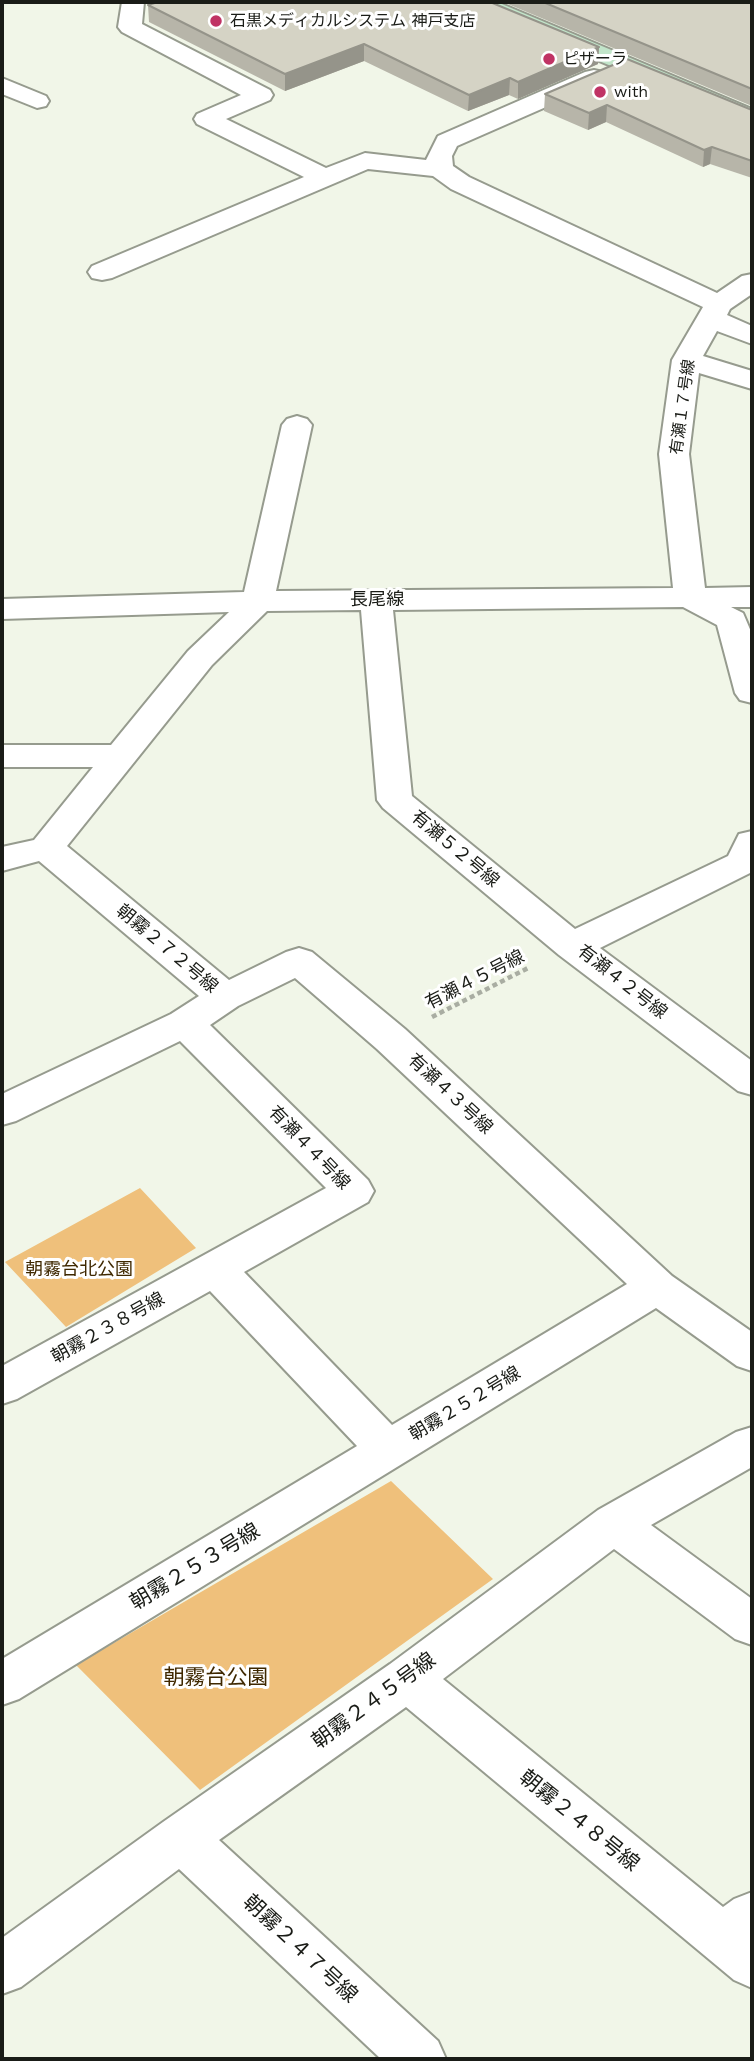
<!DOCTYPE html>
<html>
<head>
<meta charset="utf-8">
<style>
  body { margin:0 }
  #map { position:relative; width:754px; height:2061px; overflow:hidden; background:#f1f6e8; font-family:"Work Sans",sans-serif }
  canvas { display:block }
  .frame { position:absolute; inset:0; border:4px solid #1a1c17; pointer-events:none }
</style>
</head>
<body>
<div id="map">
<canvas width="754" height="2061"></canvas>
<div class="frame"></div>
</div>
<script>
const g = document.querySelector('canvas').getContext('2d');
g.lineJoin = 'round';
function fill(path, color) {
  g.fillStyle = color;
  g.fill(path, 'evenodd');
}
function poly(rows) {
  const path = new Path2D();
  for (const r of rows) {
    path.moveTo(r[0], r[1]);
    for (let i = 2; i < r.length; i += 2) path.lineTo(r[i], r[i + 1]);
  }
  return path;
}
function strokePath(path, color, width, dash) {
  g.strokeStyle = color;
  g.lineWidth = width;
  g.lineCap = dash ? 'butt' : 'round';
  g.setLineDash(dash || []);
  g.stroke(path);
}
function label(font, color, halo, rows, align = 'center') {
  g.font = font + ' "Work Sans","Noto Sans JP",sans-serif';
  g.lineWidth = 6;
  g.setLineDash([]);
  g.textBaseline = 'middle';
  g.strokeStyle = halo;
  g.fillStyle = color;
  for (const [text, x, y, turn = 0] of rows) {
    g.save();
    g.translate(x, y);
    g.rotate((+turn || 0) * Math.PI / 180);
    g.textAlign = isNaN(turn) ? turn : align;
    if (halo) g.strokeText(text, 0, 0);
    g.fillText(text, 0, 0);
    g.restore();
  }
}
fill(poly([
  [140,1188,196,1248,66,1327,5,1262],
  [391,1481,493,1579,200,1790,76,1665]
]), '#efc07b');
const street = poly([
  [122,2,144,2,142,24,270,90,273,95,270,100,226,119,326,168,365,153,426,160,438,136,585,72,594,70,603,72,606,77,603,82,457,146,452,156,453,166,469,177,717,293,742,276,752,274,752,294,730,309,727,315,752,326,752,344,717,331,703,356,752,371,752,389,699,373,689,454,705,588,752,587,752,607,731,607,743,613,752,634,752,703,740,700,735,693,717,625,683,607,393,610,412,796,575,929,728,856,739,834,752,831,752,872,600,948,752,1061,752,1095,738,1091,559,955,383,808,377,800,361,610,267,611,212,665,67,846,229,980,286,952,299,948,312,952,405,1029,672,1276,752,1332,752,1371,737,1366,656,1308,19,1699,2,1705,2,1659,357,1446,210,1291,17,1399,2,1404,2,1366,326,1188,180,1041,16,1121,2,1125,2,1094,171,1014,199,996,39,861,2,871,2,847,34,840,93,767,2,767,2,745,111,745,188,651,229,612,2,619,2,599,244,592,282,425,287,419,297,416,307,419,312,425,276,591,673,588,659,454,672,360,703,307,451,189,433,176,368,169,112,278,102,280,92,278,88,272,92,266,304,177,197,124,194,119,197,114,241,95,122,32,118,27,122,2],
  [295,978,377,1049,627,1284,392,1425,244,1272,368,1202,374,1191,368,1180,210,1025,238,1006,295,978],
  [2,78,46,96,49,101,46,106,37,108,2,94,2,78],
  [752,1427,752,1467,651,1525,752,1599,752,1645,735,1639,614,1549,443,1679,723,1907,734,1899,752,1892,752,1988,734,1980,406,1707,219,1840,438,2041,446,2059,381,2059,179,1869,21,1987,2,1994,2,1938,163,1822,390,1664,598,1510,736,1432,752,1427]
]);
const secondary = poly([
  [466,2,497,2,752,109,752,125,470,7,466,2]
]);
strokePath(street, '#969b8e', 4);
strokePath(secondary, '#969b8e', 4);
strokePath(poly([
  [432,1017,530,967]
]), '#a9ada2', 4.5, [5, 3.5]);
fill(street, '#fff');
fill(secondary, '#c2e5ca');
fill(poly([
  [503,2,752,2,752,106],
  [148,5,599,47,598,64,518,99,509,95,468,111,364,61,285,91,149,22],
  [545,94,752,110,752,178,710,164,703,167,606,122,588,130,544,111]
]), '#b7b5a9');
fill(poly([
  [364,44,364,61,285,91,285,74],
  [599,47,598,64,518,99,518,82],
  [510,78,509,95,468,111,469,95],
  [607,105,606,122,588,130,589,113],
  [712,147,710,164,703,167,704,150]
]), '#95948a');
const building = poly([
  [158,2,490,2,599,47,518,82,510,78,469,95,364,44,285,74,148,5,158,2],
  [543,2,752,2,752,89,543,2],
  [627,59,752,110,752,161,712,147,704,150,607,105,589,113,545,94,627,59]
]);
fill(building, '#d5d3c5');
strokePath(building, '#95948a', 2);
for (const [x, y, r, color] of [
  [216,21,7,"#c03364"],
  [549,59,7,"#c03364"],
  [600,92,7,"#c03364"]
]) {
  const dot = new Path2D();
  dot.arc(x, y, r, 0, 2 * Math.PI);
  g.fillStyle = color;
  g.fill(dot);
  strokePath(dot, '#fff', 2.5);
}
label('16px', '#1a1c17', '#fff', [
  ["石黒メディカルシステム 神戸支店",230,21],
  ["ピザーラ",563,59],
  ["with",614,92]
], 'left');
label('16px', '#1a1c17', '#fff', [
  ["有瀬１７号線",683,407,-82]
]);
label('18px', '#1a1c17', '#fff', [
  ["長尾線",377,600],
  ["有瀬５２号線",455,849,40],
  ["朝霧２７２号線",167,949,40],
  ["有瀬４５号線",475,980,-27],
  ["有瀬４２号線",622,982,38],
  ["有瀬４３号線",450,1094,43],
  ["有瀬４４号線",309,1148,46],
  ["朝霧２３８号線",108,1328,-29],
  ["朝霧２５２号線",465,1404,-31]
]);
label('18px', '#3f2800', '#fff', [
  ["朝霧台北公園",79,1270]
]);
label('21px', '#1a1c17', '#fff', [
  ["朝霧２５３号線",195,1567,-31],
  ["朝霧２４５号線",374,1701,-36],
  ["朝霧２４８号線",579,1821,39],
  ["朝霧２４７号線",300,1949,43]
]);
label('21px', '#3f2800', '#fff', [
  ["朝霧台公園",216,1678]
]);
</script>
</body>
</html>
